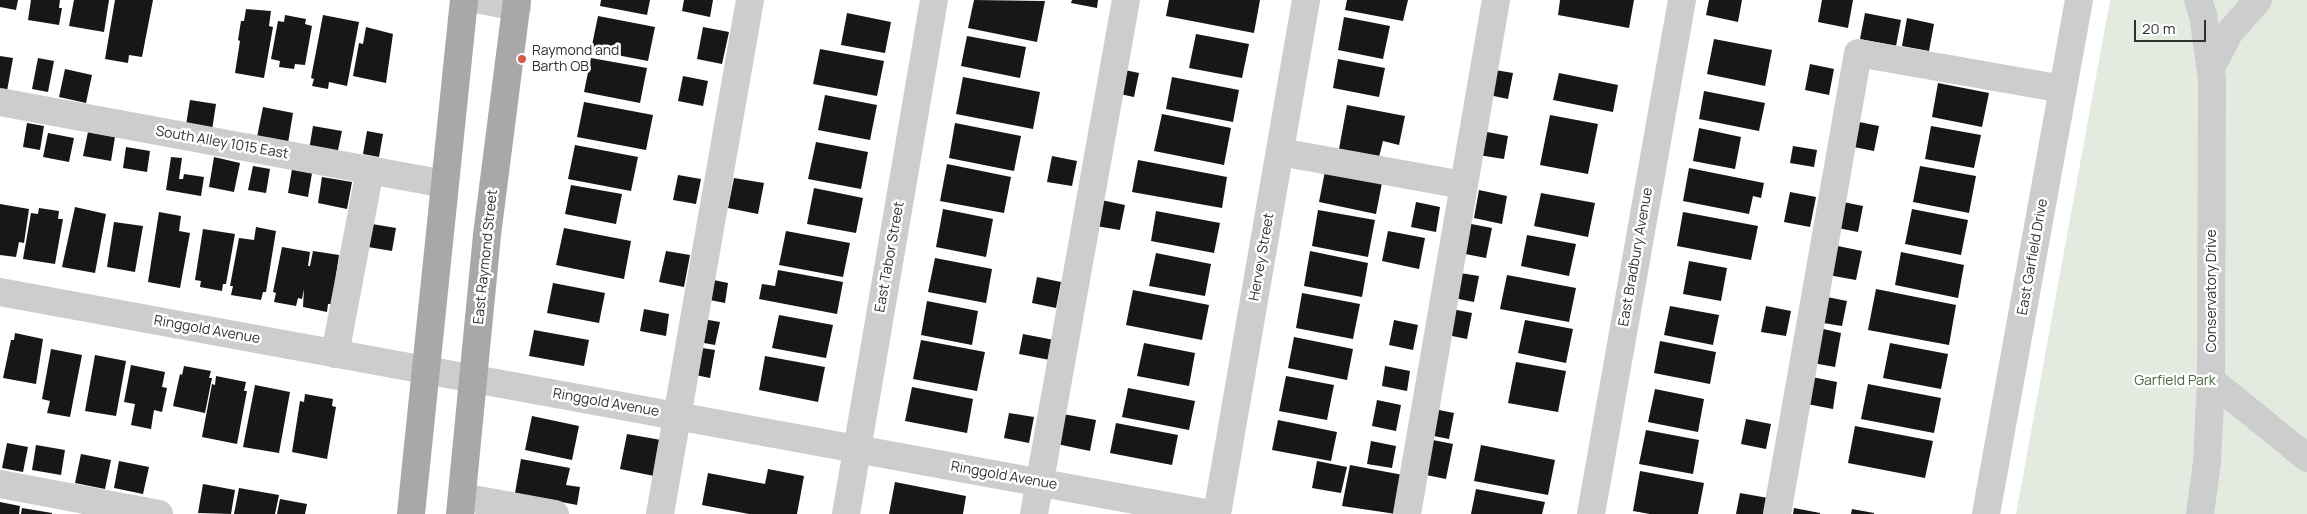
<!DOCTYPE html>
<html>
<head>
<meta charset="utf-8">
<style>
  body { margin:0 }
  #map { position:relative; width:2307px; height:514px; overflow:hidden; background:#fff; font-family:Manrope,sans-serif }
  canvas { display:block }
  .scale { position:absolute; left:2134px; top:20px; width:72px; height:22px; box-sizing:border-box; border:2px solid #303030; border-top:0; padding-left:6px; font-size:15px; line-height:18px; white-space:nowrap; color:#303030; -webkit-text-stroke:4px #fff; paint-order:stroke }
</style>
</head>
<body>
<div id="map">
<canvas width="2307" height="514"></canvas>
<div class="scale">20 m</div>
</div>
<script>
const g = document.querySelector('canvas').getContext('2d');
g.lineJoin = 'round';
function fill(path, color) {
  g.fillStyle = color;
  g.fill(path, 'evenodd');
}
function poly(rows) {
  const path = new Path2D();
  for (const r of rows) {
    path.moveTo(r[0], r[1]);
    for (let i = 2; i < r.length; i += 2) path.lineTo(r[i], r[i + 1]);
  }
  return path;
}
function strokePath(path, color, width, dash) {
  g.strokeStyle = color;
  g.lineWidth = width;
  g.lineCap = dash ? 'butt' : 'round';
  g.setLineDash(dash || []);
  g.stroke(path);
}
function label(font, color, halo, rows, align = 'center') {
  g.font = font + ' Manrope,sans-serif';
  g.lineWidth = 5;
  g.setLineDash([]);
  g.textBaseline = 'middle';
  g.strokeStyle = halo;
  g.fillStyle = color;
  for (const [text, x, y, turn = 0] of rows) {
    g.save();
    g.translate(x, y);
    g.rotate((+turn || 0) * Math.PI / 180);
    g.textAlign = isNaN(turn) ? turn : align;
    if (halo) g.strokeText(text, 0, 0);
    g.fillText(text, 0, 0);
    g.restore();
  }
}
fill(poly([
  [2110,0,2307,0,2307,514,2016,514]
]), '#e3ebe0');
fill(poly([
  [0,0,18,0,16,10,0,7],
  [31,0,60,0,59,8,62,8,59,25,28,20],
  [74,0,109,0,104,32,69,26],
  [115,0,153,0,142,57,129,55,128,63,105,59],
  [601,0,650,0,647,15,600,6],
  [684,0,713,0,710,17,682,11],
  [974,0,1045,1,1037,42,968,28],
  [1072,0,1098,0,1097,8,1071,3],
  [1169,0,1260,0,1254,33,1166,16],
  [1347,0,1408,0,1403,21,1345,10],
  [1560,0,1634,0,1629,28,1558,15],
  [1709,0,1742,0,1738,22,1706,15],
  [1822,0,1853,0,1848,28,1818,22],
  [246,9,271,11,269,26,273,27,264,78,235,73,240,41,238,40,241,21,244,21],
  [847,13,891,22,885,53,841,45],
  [1865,13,1901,20,1896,46,1860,39],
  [285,15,306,19,305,24,312,26,305,65,295,64,294,69,279,67,280,61,271,59,278,21,284,22],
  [323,15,359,22,347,86,329,82,328,89,312,86,314,79,311,78],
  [598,16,655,27,648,61,591,50],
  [1344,17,1390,26,1383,59,1338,50],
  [1907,18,1934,24,1929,51,1902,46],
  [366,27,393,34,386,83,353,76,359,43,363,44],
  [703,27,729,32,722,64,697,59],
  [1196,34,1249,44,1242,78,1189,68],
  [967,36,1026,47,1020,78,961,66],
  [1714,39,1772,50,1765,86,1707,74],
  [820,49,884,61,877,96,813,84],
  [0,56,13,58,7,91,0,90],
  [38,58,54,61,48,92,32,89],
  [591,58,647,68,640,103,584,92],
  [1338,59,1385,68,1379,97,1333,88],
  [1810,64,1834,69,1829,95,1805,90],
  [65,69,92,75,86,103,59,97],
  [1120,69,1139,73,1134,97,1115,93],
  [1489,69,1513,73,1508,99,1484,94],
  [1559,73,1618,85,1613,112,1553,100],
  [683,76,708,81,703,106,678,101],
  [963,77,1040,92,1033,129,956,114],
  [1172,77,1239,90,1233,122,1166,109],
  [1938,83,1989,93,1982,127,1932,117],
  [1704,91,1765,103,1759,131,1699,119],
  [825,95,877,105,870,140,818,130],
  [190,100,216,104,212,130,186,125],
  [584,102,653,115,646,150,577,137],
  [1347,105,1405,116,1399,145,1383,141,1379,157,1339,149],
  [263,107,293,113,288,143,257,137],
  [1162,114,1231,128,1224,165,1154,151],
  [1550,115,1598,124,1588,174,1540,165],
  [1854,121,1879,126,1874,151,1849,146],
  [27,123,44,126,40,150,23,147],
  [955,123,1021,136,1014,171,949,158],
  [313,126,342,131,337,155,309,150],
  [1931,126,1981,135,1974,168,1925,159],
  [1699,128,1741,137,1735,169,1693,161],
  [367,131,383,134,379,157,363,154],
  [1482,131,1508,136,1504,159,1478,155],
  [88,132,115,137,111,161,83,156],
  [48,133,74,138,69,162,43,157],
  [816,142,868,152,861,189,808,179],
  [575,145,638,157,631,191,568,179],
  [1793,146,1817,150,1814,167,1790,163],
  [126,147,150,151,147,172,123,168],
  [1052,156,1077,161,1072,186,1047,182],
  [171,157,182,158,179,179,183,179,184,174,204,177,201,196,166,190],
  [214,157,240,163,234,192,209,187],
  [1138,160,1227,177,1222,208,1132,192],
  [947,164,1011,177,1004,213,940,201],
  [253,166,270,169,266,193,248,190],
  [1920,166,1976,176,1969,213,1913,202],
  [1689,168,1764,183,1761,198,1753,196,1749,214,1683,201],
  [292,169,312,173,308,197,288,193],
  [1325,171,1382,183,1376,214,1319,202],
  [678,175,701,179,696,204,673,200],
  [322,177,352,182,347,209,318,203],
  [734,178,764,183,758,214,728,208],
  [571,185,622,194,616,224,565,214],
  [814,188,863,198,856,233,807,224],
  [1479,190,1507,196,1502,224,1474,218],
  [1790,192,1816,197,1810,227,1784,222],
  [1541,193,1595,203,1588,237,1534,226],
  [1101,200,1125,205,1120,230,1096,226],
  [1416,202,1440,207,1436,232,1411,227],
  [1843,202,1863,206,1858,232,1838,228],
  [0,204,29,209,24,243,19,242,16,257,0,255],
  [75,207,106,214,95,273,62,267],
  [39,208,59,211,58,219,63,219,55,264,23,259,31,213,38,214],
  [943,209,993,219,986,257,936,247],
  [1912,209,1968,220,1961,255,1905,244],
  [1318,210,1375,220,1368,257,1312,246],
  [1156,211,1220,223,1214,253,1151,241],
  [159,212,181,216,179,231,190,233,180,288,148,282],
  [1683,212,1758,226,1751,260,1677,246],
  [114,222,143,226,135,272,107,267],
  [1466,223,1492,228,1486,258,1460,253],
  [372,224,396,228,392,251,368,247],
  [256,227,276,231,266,292,263,292,261,300,231,295,233,286,230,286,239,238,254,240],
  [564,228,631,241,624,279,556,265],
  [203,229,235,234,226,284,223,284,222,291,200,287,201,281,195,280],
  [786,231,850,243,843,277,779,265],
  [1388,231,1425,238,1419,269,1382,261],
  [1527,235,1576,244,1569,276,1521,266],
  [1833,245,1862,251,1856,280,1828,275],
  [282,247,310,252,308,266,310,266,313,251,339,255,332,304,328,304,327,312,303,307,304,289,302,299,298,298,296,306,274,302,276,293,273,292],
  [666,251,690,255,684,287,659,282],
  [1310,251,1368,263,1362,297,1304,286],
  [1901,252,1964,265,1958,298,1895,285],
  [1156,253,1211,264,1205,296,1149,286],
  [935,258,992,269,986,303,928,292],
  [1689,261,1727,268,1721,301,1683,294],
  [778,270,843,282,837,314,759,299,762,284,775,286],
  [1454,272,1479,276,1474,302,1449,297],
  [1507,275,1576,288,1569,322,1500,309],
  [1037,277,1061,282,1056,308,1032,303],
  [704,278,728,283,725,303,700,298],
  [553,283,605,293,599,323,547,313],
  [1876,289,1956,305,1949,345,1868,330],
  [1133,290,1209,305,1202,340,1126,325],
  [1302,293,1360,304,1353,339,1296,328],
  [1822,296,1847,301,1842,326,1817,322],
  [927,301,978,311,972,345,921,335],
  [1670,306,1719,315,1713,345,1664,335],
  [1766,306,1791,311,1786,336,1761,332],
  [1447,308,1472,313,1467,339,1442,334],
  [644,309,669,314,666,336,640,331],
  [779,315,833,325,826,358,772,348],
  [697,318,720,322,715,345,693,341],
  [1394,320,1418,325,1413,350,1389,345],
  [1525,320,1573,329,1566,363,1518,353],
  [1819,328,1841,333,1835,367,1813,363],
  [534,330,589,340,584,366,529,356],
  [15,333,43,339,36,384,3,378,11,340,14,340],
  [1023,334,1054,340,1050,360,1019,354],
  [1294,337,1353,349,1347,380,1288,368],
  [921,340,985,352,977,391,913,379],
  [1660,341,1716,352,1710,384,1654,373],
  [1144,343,1195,353,1189,386,1137,376],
  [1890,343,1948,354,1941,389,1883,378],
  [696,347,715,350,710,378,691,374],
  [51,349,82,355,70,417,47,413,50,401,42,399],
  [95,355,126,361,116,416,85,411],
  [765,356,825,367,818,402,759,390],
  [1516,362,1566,371,1558,412,1508,403],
  [131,365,165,372,162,387,167,388,162,412,154,410,151,429,131,425,135,404,124,402],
  [184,366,211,371,209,378,212,378,205,413,173,406,180,374,182,375],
  [1385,366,1410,371,1407,391,1382,386],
  [216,376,246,382,244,391,247,391,237,444,202,437,212,384,215,385],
  [1286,376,1334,385,1327,420,1279,411],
  [1812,377,1837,382,1833,409,1807,404],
  [1868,384,1941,398,1934,433,1861,419],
  [255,385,290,392,279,453,243,447],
  [912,387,973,399,967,433,905,421],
  [1128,388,1195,401,1189,430,1122,417],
  [1655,389,1704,399,1698,432,1648,422],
  [305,394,333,399,332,406,336,407,327,459,292,452,300,401,304,402],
  [1377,400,1401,405,1396,431,1372,426],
  [1429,408,1454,413,1449,439,1424,434],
  [1009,413,1034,417,1029,443,1004,438],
  [1063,414,1096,420,1090,451,1057,444],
  [532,416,579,426,572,460,525,450],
  [1746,419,1771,424,1766,449,1741,444],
  [1278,420,1337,432,1331,461,1272,450],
  [1116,423,1178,435,1172,465,1110,453],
  [1855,426,1933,441,1925,478,1848,463],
  [1646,430,1699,440,1693,474,1639,464],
  [627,434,661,440,654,476,620,469],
  [1428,439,1453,444,1446,479,1421,474],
  [1371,441,1396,446,1392,468,1367,464],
  [7,443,28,447,23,472,2,468],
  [36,445,65,450,61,475,32,470],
  [1481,445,1555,460,1548,495,1474,481],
  [81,454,111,460,105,489,75,483],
  [521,459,570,468,566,485,580,487,577,505,515,493],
  [119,461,149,467,143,494,114,488],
  [1317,461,1347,467,1341,493,1312,488],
  [1350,465,1403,475,1396,514,1342,506],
  [768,469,804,476,797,514,749,514,702,505,708,473,765,484],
  [1640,471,1704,483,1698,514,1650,514,1633,511],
  [895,482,966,496,963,514,889,514],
  [203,484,235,490,231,514,198,513],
  [239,488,279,495,275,514,234,514],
  [1476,489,1545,502,1542,514,1471,514],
  [1740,493,1768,498,1765,514,1736,514],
  [280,499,307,504,305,514,277,514],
  [0,502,20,506,19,514,0,514],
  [22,508,52,513,52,514,21,514],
  [1794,508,1820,513,1820,514,1793,514],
  [1852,509,1874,513,1874,514,1851,514]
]), '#171717');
strokePath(poly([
  [481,0,517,7],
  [2198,0,2203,15,2212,79,2211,380,2207,462,2200,514],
  [2211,68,2229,33,2258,0],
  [0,102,445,184],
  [1280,152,1463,185],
  [0,292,1211,514],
  [335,354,370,170],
  [2211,380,2307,458],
  [0,484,159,514],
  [462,497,555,514],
  [660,514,750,0],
  [846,514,934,0],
  [1034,514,1126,0],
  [1217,514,1306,0],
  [1407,514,1496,0],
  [1591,514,1682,0],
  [1777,514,1858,53,2063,89],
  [1986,514,2079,0]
]), '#cdcdcd', 28);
strokePath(poly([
  [411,514,464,0],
  [460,514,487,235,517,0]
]), '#a8a8a8', 28);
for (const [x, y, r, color] of [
  [522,59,5,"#d25b47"]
]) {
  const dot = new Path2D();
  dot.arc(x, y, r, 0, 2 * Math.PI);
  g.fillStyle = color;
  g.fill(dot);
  strokePath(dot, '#fff', 2);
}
label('14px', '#303030', '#fff', [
  ["Raymond and",532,51],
  ["Barth OB",532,67]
], 'left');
label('14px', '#303030', '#fff', [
  ["South Alley 1015 East",222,143,10],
  ["East Raymond Street",486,257,-84],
  ["East Tabor Street",890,257,-80],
  ["Hervey Street",1262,257,-80],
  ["East Bradbury Avenue",1636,257,-80],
  ["East Garfield Drive",2033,257,-80],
  ["Conservatory Drive",2212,291,-90],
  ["Ringgold Avenue",207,330,10],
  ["Ringgold Avenue",606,403,10],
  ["Ringgold Avenue",1004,476,10]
]);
label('14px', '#4b6742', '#fff', [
  ["Garfield Park",2175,381]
]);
</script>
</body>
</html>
